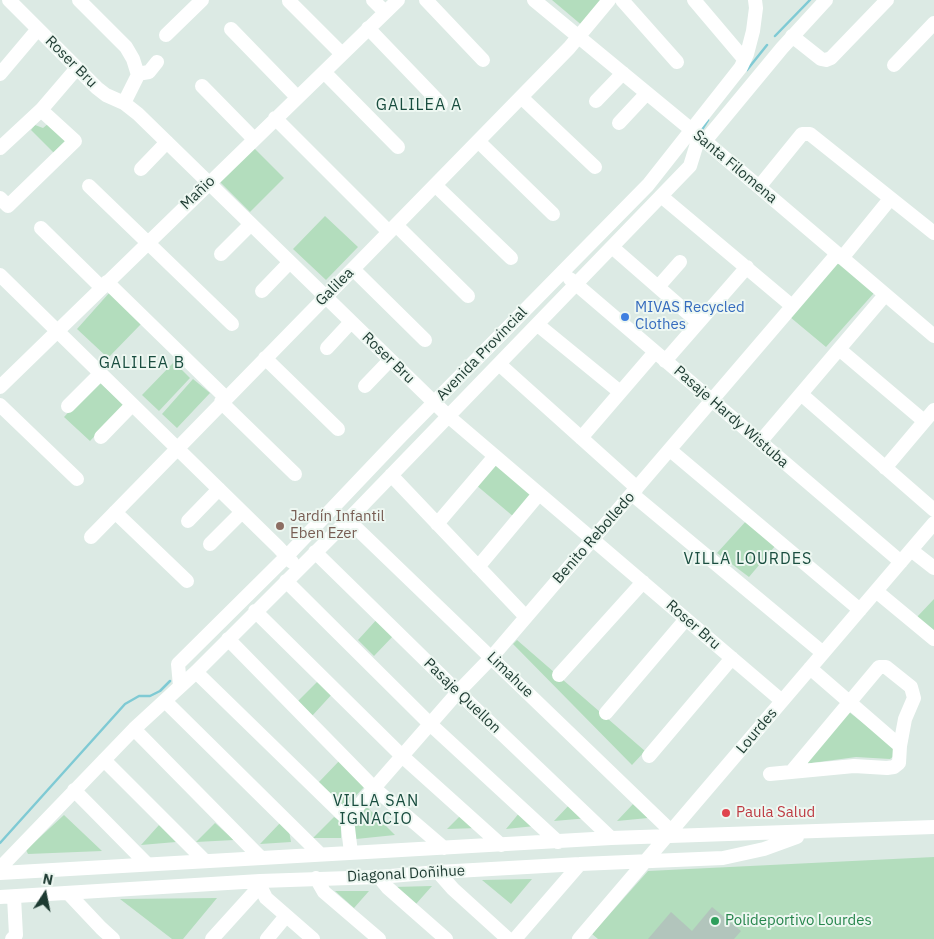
<!DOCTYPE html>
<html>
<head>
<meta charset="utf-8">
<style>
  body { margin:0 }
  #map { position:relative; width:934px; height:939px; overflow:hidden; background:#dceae4; font-family:"IBM Plex Sans",sans-serif }
  canvas { display:block }
  .north { position:absolute; left:20px; top:869px; width:50px; height:50px; -webkit-text-stroke:4px #edf7f1; paint-order:stroke; rotate:11deg; font-size:14px; font-weight:700; line-height:20px; text-align:center; color:#1d3a31 }
  .north::after { content:''; display:block; margin:auto; width:18px; height:22px; background:#1d3a31; clip-path:polygon(50% 0,100% 100%,50% 72%,0 100%) }
</style>
</head>
<body>
<div id="map">
<canvas width="934" height="939"></canvas>
<div class="north">N</div>
</div>
<script>
const g = document.querySelector('canvas').getContext('2d');
g.lineJoin = 'round';
function fill(path, color) {
  g.fillStyle = color;
  g.fill(path, 'evenodd');
}
function poly(rows) {
  const path = new Path2D();
  for (const r of rows) {
    path.moveTo(r[0], r[1]);
    for (let i = 2; i < r.length; i += 2) path.lineTo(r[i], r[i + 1]);
  }
  return path;
}
function strokePath(path, color, width, dash) {
  g.strokeStyle = color;
  g.lineWidth = width;
  g.lineCap = dash ? 'butt' : 'round';
  g.setLineDash(dash || []);
  g.stroke(path);
}
function label(font, color, halo, rows, align = 'center') {
  g.font = font + ' "IBM Plex Sans",sans-serif';
  g.lineWidth = 4;
  g.setLineDash([]);
  g.textBaseline = 'middle';
  g.strokeStyle = halo;
  g.fillStyle = color;
  for (const [text, x, y, turn = 0] of rows) {
    g.save();
    g.translate(x, y);
    g.rotate((+turn || 0) * Math.PI / 180);
    g.textAlign = isNaN(turn) ? turn : align;
    if (halo) g.strokeText(text, 0, 0);
    g.fillText(text, 0, 0);
    g.restore();
  }
}
fill(poly([
  [552,0,605,0,584,27],
  [49,123,71,142,56,155,31,130,35,125,43,128],
  [253,147,284,178,250,212,219,181],
  [325,216,358,247,326,280,293,249],
  [838,261,874,293,826,347,790,317],
  [110,292,142,323,108,358,77,329],
  [174,362,190,378,159,411,142,395],
  [193,379,210,393,177,428,162,414],
  [98,381,124,405,90,441,64,417],
  [494,462,534,494,514,517,476,485],
  [747,520,776,545,749,577,717,553],
  [934,599,934,632,917,617],
  [379,617,396,633,374,656,358,640],
  [517,640,645,751,632,765,513,644],
  [320,679,334,692,312,716,298,701],
  [849,712,894,747,894,756,890,759,856,757,804,764],
  [341,759,368,783,345,807,318,783],
  [571,803,589,818,554,821],
  [633,804,648,818,617,821],
  [366,806,395,835,356,839,352,818],
  [520,812,535,826,506,829],
  [462,814,478,828,447,829],
  [64,815,102,851,28,854,26,850],
  [334,817,341,821,341,838,313,838],
  [215,823,234,840,196,842],
  [280,823,289,831,291,842,260,844],
  [159,825,176,842,141,845],
  [934,857,934,939,598,939,592,934,648,871],
  [532,879,511,904,482,880],
  [432,886,416,904,393,887],
  [335,891,369,891,354,908],
  [217,898,183,939,172,939,120,899]
]), '#b3ddbd');
strokePath(poly([
  [775,36,810,0],
  [747,70,767,45],
  [701,131,708,120],
  [0,843,125,704,139,696,150,696,160,691,170,681]
]), '#7fcad4', 2.5);
fill(poly([
  [712,907,741,931,734,939,648,939,671,912,692,931]
]), '#b2c5bc');
strokePath(poly([
  [9,0,97,88,106,95,124,103,138,114,448,416,782,701],
  [79,0,126,47,133,59,138,75,124,103],
  [373,0,385,12],
  [426,0,483,60],
  [534,0,705,141,934,336],
  [622,0,677,62],
  [694,0,744,59],
  [289,1,342,54],
  [368,28,441,104],
  [231,29,297,97],
  [166,35,202,0],
  [792,36,821,59,826,60,831,58,887,0],
  [894,65,934,23],
  [138,72,143,73,149,72,157,62],
  [324,72,398,147],
  [0,74,38,29],
  [202,86,254,139],
  [521,97,595,167],
  [596,101,623,73],
  [275,118,389,232],
  [619,123,647,93],
  [478,141,553,214],
  [705,141,782,48,826,0],
  [0,148,41,110,77,68],
  [141,169,167,142],
  [435,185,511,258],
  [89,186,232,324],
  [759,187,802,134,810,134,934,233],
  [661,196,792,306],
  [0,198,8,206,75,141,41,110],
  [396,225,468,296],
  [41,228,101,287],
  [612,247,698,322],
  [221,254,251,224],
  [842,258,890,199],
  [353,269,425,340],
  [0,275,278,547,292,562],
  [570,279,901,562],
  [107,282,226,398],
  [658,287,680,262],
  [262,291,290,262],
  [538,325,620,392],
  [327,348,351,322],
  [839,349,924,421],
  [265,358,338,429],
  [665,361,747,267],
  [499,364,637,488],
  [365,386,390,360],
  [0,387,398,0],
  [801,394,934,510],
  [221,402,295,474],
  [0,405,77,479],
  [68,406,100,374],
  [101,437,132,405],
  [581,438,655,352],
  [760,442,885,295],
  [670,450,860,610],
  [885,468,934,410],
  [391,475,526,617],
  [632,494,823,653],
  [115,512,187,581],
  [348,520,671,831],
  [188,521,219,489],
  [437,524,495,456],
  [91,537,569,48,609,0],
  [210,544,242,512],
  [911,550,934,568],
  [315,552,458,692,611,838],
  [478,567,539,494],
  [286,581,430,724,558,842],
  [876,591,934,639],
  [255,611,402,756,501,845],
  [228,639,374,788,444,848],
  [810,668,900,746],
  [196,672,347,819],
  [559,675,643,582],
  [180,686,178,664,287,556,402,435,648,185,741,67,747,54,753,31,756,8,755,0],
  [165,701,320,854],
  [606,713,686,619],
  [134,729,261,858],
  [649,756,732,658],
  [104,760,205,861],
  [770,774,854,766,887,768,894,767,899,763,900,746,905,719,914,698,911,687,886,667,879,667,792,771],
  [74,790,147,864],
  [347,819,458,692,491,658,837,254],
  [347,819,351,853],
  [0,868,134,729,196,672,348,520,661,196,690,166,699,137],
  [438,872,453,889,508,939],
  [0,873,611,838,934,827],
  [379,877,388,888,446,939],
  [316,878,324,892,379,939],
  [260,881,260,886,266,898,313,939],
  [68,893,101,928,113,939],
  [0,897,260,881,379,877,438,872,580,864,723,858,764,849,797,837],
  [12,939,16,935,14,897],
  [212,939,260,886],
  [267,939,286,916],
  [515,939,580,864],
  [579,939,934,523]
]), '#fff', 14);
for (const [x, y, r, color] of [
  [625,317,5,"#3f7fe0"],
  [280,526,5,"#8d6e63"],
  [726,813,5,"#e0444e"],
  [715,921,5,"#2e9e5b"]
]) {
  const dot = new Path2D();
  dot.arc(x, y, r, 0, 2 * Math.PI);
  g.fillStyle = color;
  g.fill(dot);
  strokePath(dot, '#edf7f1', 2);
}
label('15px', '#1d3a31', '#edf7f1', [
  ["Roser Bru",71,62,45],
  ["Santa Filomena",735,167,40],
  ["Mañio",198,193,-44],
  ["Galilea",335,287,-45],
  ["Avenida Provincial",482,354,-46],
  ["Roser Bru",388,358,44],
  ["Pasaje Hardy Wistuba",731,417,41],
  ["Benito Rebolledo",594,538,-49],
  ["Roser Bru",693,625,41],
  ["Limahue",510,675,44],
  ["Pasaje Quellon",462,696,44],
  ["Lourdes",757,731,-50],
  ["Diagonal Doñihue",406,874,-3]
]);
label('15px', '#366cbe', '#edf7f1', [
  ["MIVAS Recycled",635,308],
  ["Clothes",635,325]
], 'left');
label('15px', '#785e54', '#edf7f1', [
  ["Jardín Infantil",290,517],
  ["Eben Ezer",290,534]
], 'left');
label('15px', '#be3a42', '#edf7f1', [
  ["Paula Salud",736,813]
], 'left');
label('15px', '#27864d', '#edf7f1', [
  ["Polideportivo Lourdes",725,921]
], 'left');
g.letterSpacing = '1px';
label('16px', '#194d3f', '#edf7f1', [
  ["GALILEA A",419,105],
  ["GALILEA B",142,363],
  ["VILLA LOURDES",748,559],
  ["VILLA SAN",376,801],
  ["IGNACIO",376,819]
]);
g.letterSpacing = '0px';
</script>
</body>
</html>
